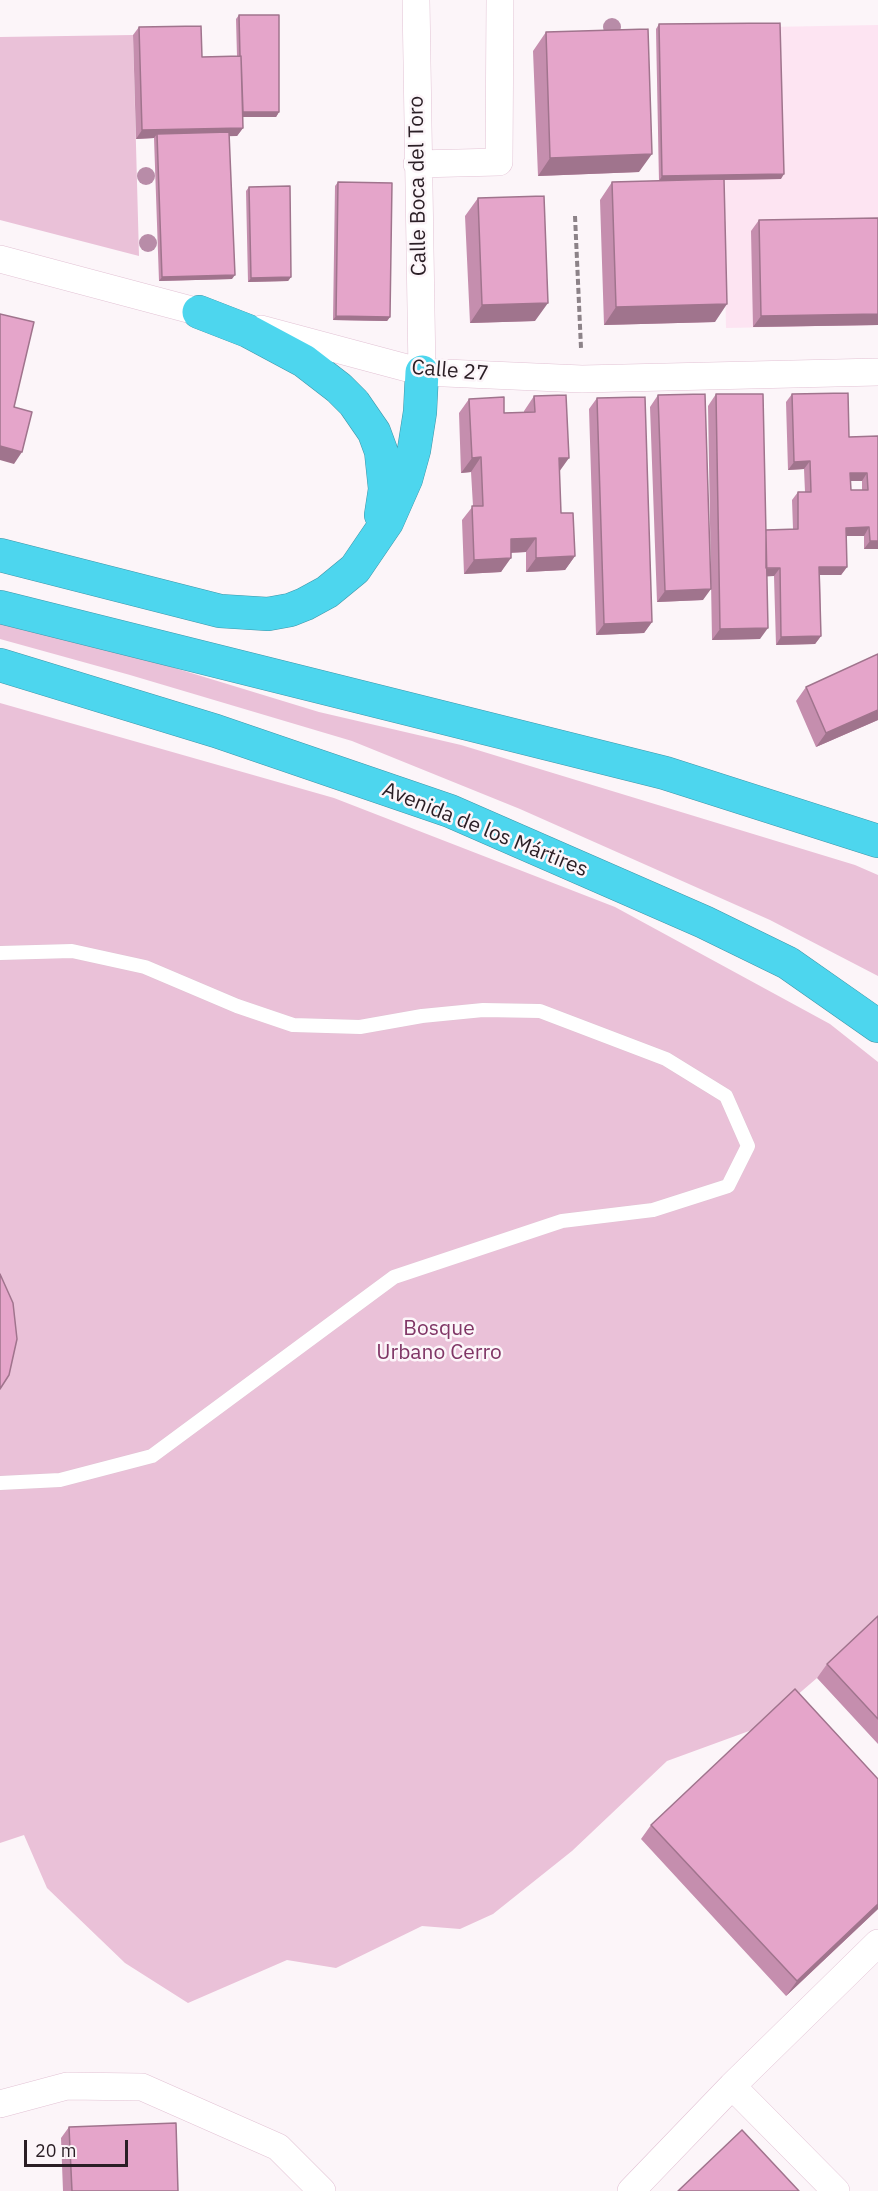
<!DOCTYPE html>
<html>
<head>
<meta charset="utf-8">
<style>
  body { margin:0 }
  #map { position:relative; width:878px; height:2191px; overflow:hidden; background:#fcf5f9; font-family:"IBM Plex Sans",sans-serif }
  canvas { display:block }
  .scale { position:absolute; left:24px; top:2140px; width:104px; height:27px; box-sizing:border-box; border:3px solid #2a1e25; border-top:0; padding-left:8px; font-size:18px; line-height:21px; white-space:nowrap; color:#2a1e25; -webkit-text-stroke:4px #fcf5f9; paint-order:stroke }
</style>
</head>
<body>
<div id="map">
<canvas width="878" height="2191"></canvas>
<div class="scale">20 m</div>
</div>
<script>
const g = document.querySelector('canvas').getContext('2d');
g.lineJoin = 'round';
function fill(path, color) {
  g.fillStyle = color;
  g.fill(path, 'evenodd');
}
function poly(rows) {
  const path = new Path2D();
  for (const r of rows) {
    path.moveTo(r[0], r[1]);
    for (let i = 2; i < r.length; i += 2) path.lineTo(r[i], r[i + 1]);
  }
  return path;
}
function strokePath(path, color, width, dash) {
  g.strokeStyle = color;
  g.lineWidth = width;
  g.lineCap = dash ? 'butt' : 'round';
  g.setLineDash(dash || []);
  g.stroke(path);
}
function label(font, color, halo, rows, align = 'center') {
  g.font = font + ' "IBM Plex Sans",sans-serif';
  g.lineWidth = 5;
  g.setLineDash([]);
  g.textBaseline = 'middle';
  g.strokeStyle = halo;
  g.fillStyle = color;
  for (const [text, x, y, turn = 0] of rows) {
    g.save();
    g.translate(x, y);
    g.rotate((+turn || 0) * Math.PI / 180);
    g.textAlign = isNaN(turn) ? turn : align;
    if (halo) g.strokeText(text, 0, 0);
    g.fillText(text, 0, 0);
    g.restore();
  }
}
fill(poly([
  [878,25,878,325,726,328,723,180,659,181,656,29]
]), '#fde4f2');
fill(poly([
  [133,35,139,256,0,220,0,37],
  [0,622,142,658,319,712,461,745,855,865,878,875,878,976,770,920,520,809,352,741,130,675,0,639],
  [0,703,334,798,615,907,830,1024,878,1062,878,1620,817,1678,760,1727,667,1761,572,1851,493,1914,460,1929,422,1926,336,1968,287,1960,188,2003,125,1963,47,1888,24,1835,0,1843]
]), '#eac1d8');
const lane = poly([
  [0,953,72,951,145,967,237,1006,293,1025,360,1027,422,1016,483,1010,540,1011,666,1059,726,1096,748,1146,728,1186,653,1210,562,1221,394,1277,152,1456,60,1480,0,1483]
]);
const street = poly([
  [416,0,422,372],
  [417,164,499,162,500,0],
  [0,259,218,317],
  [261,329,422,372,582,379,878,372],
  [732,2086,836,2191],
  [0,2104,67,2086,142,2087,278,2147,322,2191],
  [631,2191,732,2086,878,1943]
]);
const highway = poly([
  [199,312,248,331,304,361,339,388,354,403,374,432,381,451,385,489,381,515],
  [0,555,220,611,268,614,290,610,305,604,327,592,355,569,387,522,406,479,414,450,420,412,422,372],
  [0,607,665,773,878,841],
  [0,665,216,731,450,811,704,922,788,963,878,1026]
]);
strokePath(lane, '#e2c2d4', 15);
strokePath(street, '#e2c2d4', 28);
strokePath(highway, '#4196a8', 34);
strokePath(poly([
  [575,216,581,348]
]), '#8c8288', 4, [6, 3]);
strokePath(lane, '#fff', 14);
strokePath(street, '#fff', 27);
strokePath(highway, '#4dd6ee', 33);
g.fillStyle = '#b88ca8';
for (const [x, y] of [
  [612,27],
  [146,176],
  [148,243]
]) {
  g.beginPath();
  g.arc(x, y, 9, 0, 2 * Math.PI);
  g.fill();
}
fill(poly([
  [239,15,279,112,276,117,243,117,243,128,237,136,229,136,232,279,159,281,154,138,136,139,133,35,139,27,202,57,237,56,236,19],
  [659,24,781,179,724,180,715,322,604,325,600,200,612,182,659,181,656,29],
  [546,32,639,172,538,176,533,51],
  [338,182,390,317,387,321,333,320,335,186],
  [249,187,291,277,288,281,248,282,246,191],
  [478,198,535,321,470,323,465,216],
  [878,218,878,325,753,327,751,231,759,220],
  [716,394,766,530,793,529,792,500,798,492,805,492,804,469,788,470,786,402,792,394,849,437,878,436,878,549,864,549,864,536,847,536,847,567,841,575,820,575,821,636,815,644,776,645,774,576,767,576,760,639,712,640,708,406],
  [850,481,862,481,862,490,851,490],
  [658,395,703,600,657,602,650,407],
  [534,396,559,471,561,513,575,556,565,570,526,572,526,552,511,553,501,572,464,574,462,520,473,506,471,472,461,473,459,413,469,399,504,413,524,412,524,411],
  [597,398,652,622,644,633,596,635,589,409],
  [806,687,878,720,816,747,796,701],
  [878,1616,878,1744,817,1678,827,1664],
  [651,1825,878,1909,786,1996,641,1839],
  [69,2127,178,2191,63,2191,61,2138]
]), '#c58eae');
fill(poly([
  [240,112,279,112,276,117,237,117],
  [243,128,237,136,157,138,157,134,154,138,136,139,142,130],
  [652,154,639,172,538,176,550,158],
  [784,174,781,179,659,181,662,176],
  [235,275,232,279,159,281,162,277],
  [291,277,288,281,248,282,251,278],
  [548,303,535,321,470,323,482,305],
  [727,304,715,322,604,325,616,307],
  [878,314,878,325,753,327,761,316],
  [336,316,390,317,387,321,333,320],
  [0,446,22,452,14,464,0,460],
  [481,457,471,472,461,473,472,458],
  [559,458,569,458,559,472],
  [810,461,804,469,788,470,794,462],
  [850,473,867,473,862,481,845,481],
  [869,527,864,536,841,536,846,528],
  [536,538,526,552,501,553,511,539],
  [870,541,878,541,878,549,864,549],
  [575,556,565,570,526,572,536,558],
  [511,558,501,572,464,574,474,560],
  [819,567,847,567,841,575,814,575],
  [780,568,774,576,758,577,764,569],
  [711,589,703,600,657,602,665,591],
  [652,622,644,633,596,635,604,624],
  [768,628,760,639,712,640,720,629],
  [821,636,815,644,776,645,781,637],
  [878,710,878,720,816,747,826,733],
  [878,1904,878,1909,786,1996,797,1981]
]), '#a0748d');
const building = poly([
  [239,15,279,15,279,112,243,112,241,56,240,56,239,15],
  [780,23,784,174,662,176,659,24,780,23],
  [201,26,202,57,241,56,243,128,142,130,139,27,201,26],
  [648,29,652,154,550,158,546,32,648,29],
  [229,132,235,275,162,277,157,134,229,132],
  [724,179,727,304,616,307,612,182,724,179],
  [338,182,392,183,390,317,336,316,338,182],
  [290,186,291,277,251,278,249,187,290,186],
  [544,196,548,303,482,305,478,198,544,196],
  [878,218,878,314,761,316,759,220,878,218],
  [0,314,34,322,14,407,32,412,22,452,0,446,0,314],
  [848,393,849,437,878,436,878,541,870,541,869,527,846,528,847,567,819,567,821,636,781,637,780,568,766,568,766,530,798,529,798,492,811,492,810,461,794,462,792,394,848,393],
  [850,473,867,473,868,490,851,490,850,473],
  [705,394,711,589,665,591,658,395,705,394],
  [716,394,763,394,768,628,720,629,716,394],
  [566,395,569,458,559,458,561,513,573,513,575,556,536,558,536,538,511,539,511,558,474,560,472,506,483,506,481,457,472,458,469,399,504,397,504,413,535,412,534,396,566,395],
  [645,397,652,622,604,624,597,398,645,397],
  [878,654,878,710,826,733,806,687,878,654],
  [0,1274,13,1303,17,1339,9,1375,0,1389,0,1274],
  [878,1616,878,1719,827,1664,878,1616],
  [795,1689,878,1779,878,1904,797,1981,651,1825,795,1689],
  [176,2123,178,2191,72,2191,69,2127,176,2123],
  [742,2130,799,2191,678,2191,742,2130]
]);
fill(building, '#e5a5ca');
strokePath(building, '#a0748d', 1.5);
label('21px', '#2a1e25', '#fcf5f9', [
  ["Calle Boca del Toro",418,186,-91],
  ["Calle 27",450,371,5],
  ["Avenida de los Mártires",485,830,22]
]);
label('21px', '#803666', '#fcf5f9', [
  ["Bosque",439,1329],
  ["Urbano Cerro",439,1353]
]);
</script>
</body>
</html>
